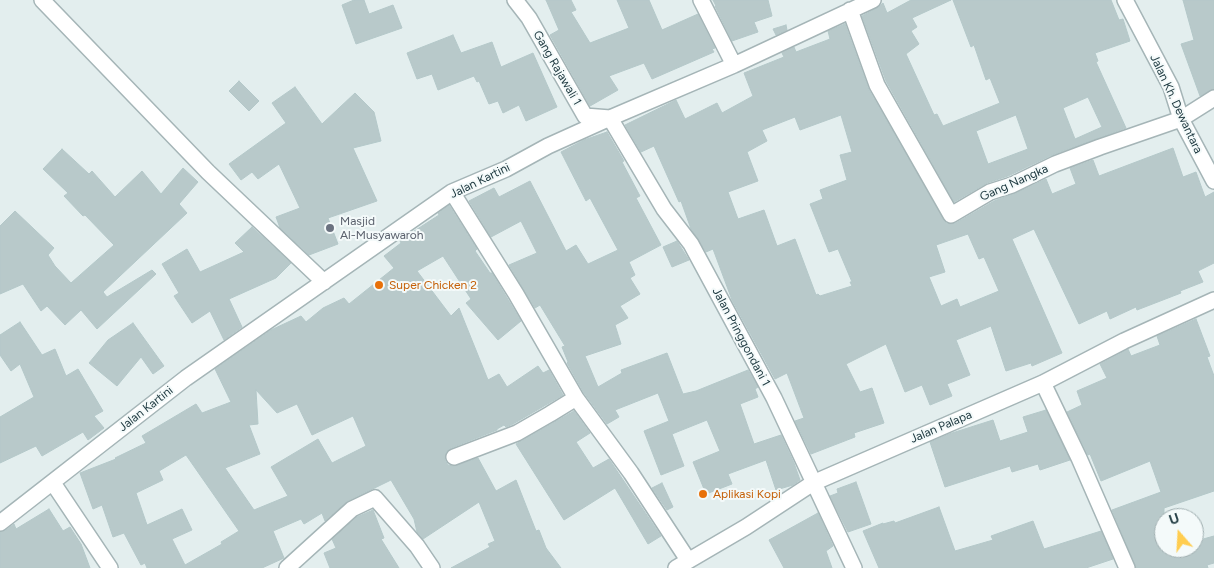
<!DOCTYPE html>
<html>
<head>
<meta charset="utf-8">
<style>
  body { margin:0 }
  #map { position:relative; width:1214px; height:568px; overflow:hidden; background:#e3eeee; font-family:Figtree,sans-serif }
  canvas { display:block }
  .north { position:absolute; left:1154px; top:508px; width:50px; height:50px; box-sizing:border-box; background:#f4fafa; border:1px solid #9faeb0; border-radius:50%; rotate:341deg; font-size:14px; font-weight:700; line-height:20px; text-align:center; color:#203b42 }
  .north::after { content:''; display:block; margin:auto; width:18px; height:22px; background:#ffcd50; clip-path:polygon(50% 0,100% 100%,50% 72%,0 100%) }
</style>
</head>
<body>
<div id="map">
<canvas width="1214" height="568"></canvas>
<div class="north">U</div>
</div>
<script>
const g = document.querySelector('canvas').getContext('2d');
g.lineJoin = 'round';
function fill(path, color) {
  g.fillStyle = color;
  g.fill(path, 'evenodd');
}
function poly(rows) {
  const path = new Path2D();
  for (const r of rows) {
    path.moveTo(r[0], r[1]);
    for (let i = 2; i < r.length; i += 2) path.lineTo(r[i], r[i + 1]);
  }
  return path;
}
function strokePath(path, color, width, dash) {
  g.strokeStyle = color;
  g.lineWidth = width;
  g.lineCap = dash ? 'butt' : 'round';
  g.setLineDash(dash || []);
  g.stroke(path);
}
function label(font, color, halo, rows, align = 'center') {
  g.font = font + ' Figtree,sans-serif';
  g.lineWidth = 4;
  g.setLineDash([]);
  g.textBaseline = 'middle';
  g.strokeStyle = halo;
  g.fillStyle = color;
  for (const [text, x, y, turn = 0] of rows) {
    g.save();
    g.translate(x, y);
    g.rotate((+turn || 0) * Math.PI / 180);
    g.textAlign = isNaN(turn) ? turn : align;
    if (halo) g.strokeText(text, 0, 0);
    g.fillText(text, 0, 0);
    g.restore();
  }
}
const building = poly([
  [354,0,364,0,369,14,393,5,402,28,356,44,342,5,354,0],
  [546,0,571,0,576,10,571,12,590,43,629,28,617,0,649,0,662,30,698,14,715,48,712,49,714,52,652,79,644,63,609,76,618,90,590,106,550,35,559,30,546,0],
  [713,0,768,0,772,16,754,22,758,32,732,41,715,6,716,6,713,0],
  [911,0,951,0,912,18,917,27,911,31,919,44,906,54,934,115,937,114,943,126,1000,103,990,78,986,80,974,45,971,47,953,0,1111,0,1119,20,1123,19,1130,41,1095,53,1098,61,1096,62,1126,128,1052,155,1008,176,987,183,954,202,886,81,862,16,877,8,883,3,887,13,911,0],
  [1088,97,1102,127,1075,139,1063,108,1088,97],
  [1016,115,1028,149,988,164,976,131,1016,115],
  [1183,0,1214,0,1214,89,1200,96,1181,44,1194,40,1183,0],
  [845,24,869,90,946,223,951,224,956,223,994,201,1016,193,1046,179,1052,194,1076,184,1070,168,1093,160,1099,176,1173,148,1183,177,1196,172,1205,197,1214,192,1214,263,1198,271,1203,282,1180,291,1181,293,1137,310,1136,307,1110,319,1107,311,1079,324,1034,229,1012,239,1062,353,1032,366,1031,363,1006,371,991,326,956,340,970,375,947,384,952,396,930,405,922,385,905,392,886,344,846,364,860,392,872,388,884,423,854,433,855,437,811,454,795,421,804,418,787,373,775,379,732,300,713,249,706,252,691,229,681,201,679,202,654,146,641,152,625,125,676,100,685,119,717,103,722,113,753,96,744,73,784,57,782,53,794,47,796,52,830,39,828,31,845,24],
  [841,115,852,152,840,155,847,180,820,190,823,199,810,204,829,252,838,249,852,282,850,282,852,286,820,296,818,294,816,295,795,239,777,246,764,210,738,219,728,192,758,181,747,152,767,141,762,130,795,117,800,130,841,115],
  [968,234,979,259,984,257,999,291,960,307,957,299,941,306,929,277,945,272,936,245,968,234],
  [786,25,787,30,776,35,773,29,786,25],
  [453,35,461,53,492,42,501,67,533,53,557,107,526,121,519,105,503,113,498,101,489,104,479,81,477,82,474,76,438,90,432,74,417,79,407,53,453,35],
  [239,81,259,101,249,111,229,91,239,81],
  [295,87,322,124,355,93,374,112,381,141,353,148,377,201,328,218,338,244,309,255,280,228,276,217,300,208,279,164,258,179,252,172,241,180,229,164,286,123,272,103,295,87],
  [607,132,624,161,622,162,640,196,636,198,661,245,629,262,635,275,630,278,640,294,620,306,628,318,615,325,621,344,585,356,598,387,622,373,621,370,667,353,683,394,696,391,748,370,758,387,755,389,758,397,740,404,754,444,781,435,794,463,800,480,793,485,776,490,766,460,728,474,732,484,706,494,693,462,720,451,707,420,672,434,684,466,661,475,644,431,669,421,658,393,615,410,619,417,607,424,584,393,567,363,568,362,562,347,565,346,540,305,535,308,509,265,537,253,521,221,491,237,469,201,494,188,499,197,530,181,566,251,576,245,588,264,618,250,590,198,586,201,561,152,584,140,607,132],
  [62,149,89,174,92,171,115,197,142,171,161,194,183,168,198,182,179,204,187,213,103,292,107,297,152,270,156,274,97,329,81,310,65,325,47,306,41,311,23,284,0,294,0,226,15,211,54,248,48,255,55,266,71,283,114,245,85,215,83,216,64,196,68,193,43,169,62,149],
  [449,205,477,249,475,251,490,273,492,273,521,321,498,340,466,303,471,299,443,256,417,271,451,316,459,308,488,380,499,374,507,387,538,366,543,373,549,370,563,395,513,424,506,427,504,425,497,429,497,430,451,448,446,452,445,460,448,465,453,466,478,458,496,491,516,480,536,531,539,530,546,548,561,568,451,568,490,547,488,544,495,541,479,502,423,539,417,532,414,519,391,480,348,501,325,521,322,513,304,524,301,519,273,531,284,558,262,568,147,568,145,563,141,565,124,533,113,537,102,505,93,509,80,473,116,459,115,458,146,443,142,436,196,404,202,413,231,402,215,369,271,330,301,316,306,322,323,308,344,298,349,304,394,268,384,256,401,243,400,241,405,238,405,237,439,215,438,213,449,205],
  [256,390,277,413,297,404,312,435,353,416,366,446,332,463,318,439,271,467,288,496,254,510,225,468,260,454,249,425,258,424,256,390],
  [186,455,239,531,221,542,222,544,185,565,172,539,192,530,182,509,147,525,136,493,163,480,159,471,186,455],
  [252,227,291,263,276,278,229,299,242,327,224,340,210,311,192,323,174,296,179,293,162,264,187,249,200,272,244,252,235,243,252,227],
  [677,241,689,260,672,267,663,247,677,241],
  [1196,319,1210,356,1207,357,1214,376,1214,491,1164,508,1164,548,1198,548,1196,541,1214,536,1214,563,1207,565,1208,568,1136,568,1112,510,1161,492,1150,461,1101,481,1090,454,1088,455,1067,412,1082,405,1077,391,1107,378,1100,364,1128,349,1131,356,1160,345,1157,336,1196,319],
  [20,322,42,355,55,349,66,376,78,369,103,411,94,416,104,428,88,440,83,432,42,456,36,446,0,463,0,417,34,397,20,364,11,371,0,355,0,335,20,322],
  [133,323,164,366,153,374,141,357,117,386,89,363,108,340,133,323],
  [1046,410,1070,460,1040,470,1038,464,1012,472,1010,466,945,487,930,442,949,434,993,420,1000,441,1028,432,1023,417,1046,410],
  [574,411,590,433,576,442,593,468,609,459,661,536,648,544,615,488,564,520,516,444,574,411],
  [856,482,871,524,848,532,830,496,838,493,837,489,856,482],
  [662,483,673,507,667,510,652,488,662,483],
  [939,507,955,551,993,540,991,536,1033,521,1044,549,1101,531,1113,559,1086,568,879,568,863,531,883,523,883,524,894,521,895,523,939,507],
  [49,509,63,531,70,527,81,544,90,568,0,568,0,532,6,530,14,524,16,529,49,509],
  [373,510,384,538,381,539,399,568,330,568,324,553,336,548,332,539,357,517,373,510],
  [818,513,833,546,826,551,832,568,784,568,769,540,818,513]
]);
fill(building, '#b8c9ca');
strokePath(building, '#b4c8c9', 1);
const minor = poly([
  [42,0,208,172,324,282],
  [515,0,529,18,585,116,610,118,664,209,691,244,774,398,854,568],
  [701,0,734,65],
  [1125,0,1171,87,1181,119,1214,181],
  [850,10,877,85,951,215,990,192,1012,185,1055,164,1100,147,1181,119,1214,98],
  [452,192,516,294,576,398,631,473,688,560],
  [1043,383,1079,458,1127,568],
  [454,457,517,433,550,414,576,398],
  [53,483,110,568],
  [0,523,186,378,452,192,506,169,548,146,610,118,734,65,873,0],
  [287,568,352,509,375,498,417,546,432,568],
  [676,568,746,527,813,483,1043,383,1124,341,1214,300]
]);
strokePath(minor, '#a5b5b7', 18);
strokePath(minor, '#fff', 15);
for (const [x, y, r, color] of [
  [330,228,5,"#6b7280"],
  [379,285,5,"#e8710a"],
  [703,494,5,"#e8710a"]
]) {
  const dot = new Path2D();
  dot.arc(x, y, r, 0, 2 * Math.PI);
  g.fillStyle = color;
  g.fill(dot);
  strokePath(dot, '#f4fafa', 2);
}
label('12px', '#203b42', '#f4fafa', [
  ["Gang Rajawali 1",557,68,60],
  ["Jalan Kh. Dewantara",1176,104,65],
  ["Jalan Kartini",480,181,-26],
  ["Gang Nangka",1014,183,-24],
  ["Jalan Pringgondani 1",741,337,62],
  ["Jalan Kartini",146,409,-38],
  ["Jalan Palapa",941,427,-23]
]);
label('12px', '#5b616d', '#f4fafa', [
  ["Masjid",340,221],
  ["Al-Musyawaroh",340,235]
], 'left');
label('12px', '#c56008', '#f4fafa', [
  ["Super Chicken 2",389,285],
  ["Aplikasi Kopi",713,494]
], 'left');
</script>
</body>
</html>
